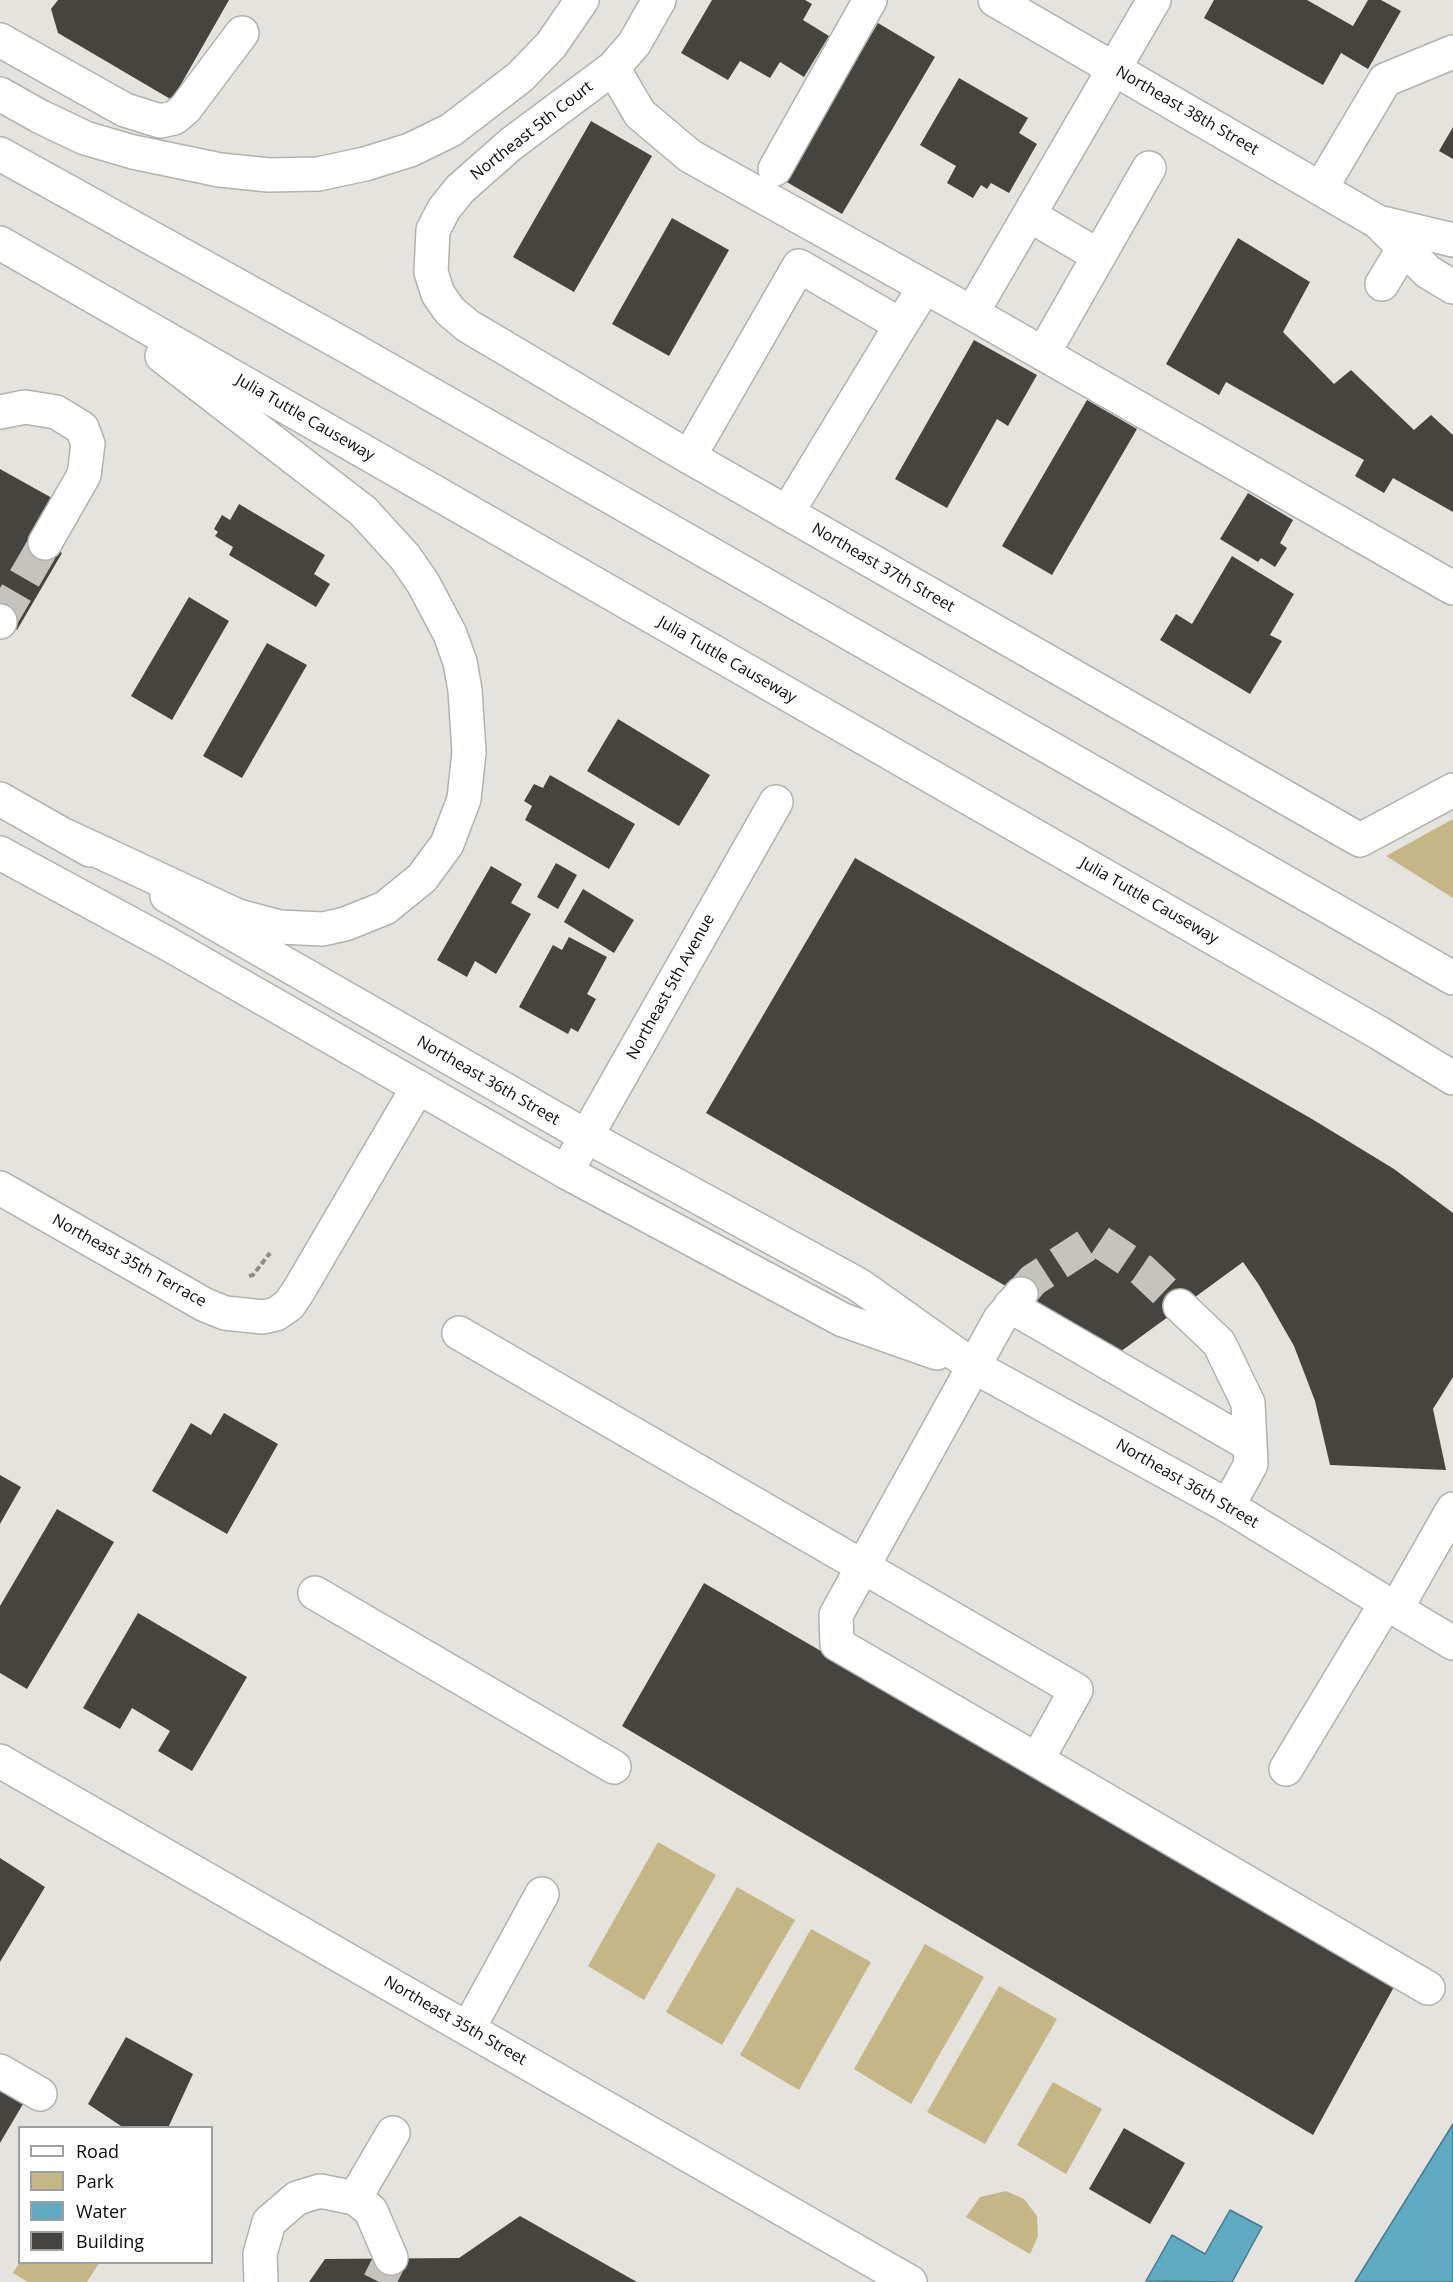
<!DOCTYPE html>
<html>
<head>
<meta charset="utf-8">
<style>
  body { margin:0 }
  #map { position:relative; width:1453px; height:2282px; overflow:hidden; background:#e5e3dd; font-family:"Open Sans",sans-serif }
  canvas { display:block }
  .legend { position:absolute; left:18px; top:2126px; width:195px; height:138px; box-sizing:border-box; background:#fff; border:2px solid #9e9e9d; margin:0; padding:8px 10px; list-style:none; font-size:18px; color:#0c0c0a }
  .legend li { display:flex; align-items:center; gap:12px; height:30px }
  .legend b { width:30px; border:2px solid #9e9e9d }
</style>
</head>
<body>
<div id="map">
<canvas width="1453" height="2282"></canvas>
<ul class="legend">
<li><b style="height:8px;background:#fff"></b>Road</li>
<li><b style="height:16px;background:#c4b685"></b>Park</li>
<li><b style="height:16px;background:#5eabc3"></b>Water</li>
<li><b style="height:16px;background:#45443f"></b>Building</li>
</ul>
</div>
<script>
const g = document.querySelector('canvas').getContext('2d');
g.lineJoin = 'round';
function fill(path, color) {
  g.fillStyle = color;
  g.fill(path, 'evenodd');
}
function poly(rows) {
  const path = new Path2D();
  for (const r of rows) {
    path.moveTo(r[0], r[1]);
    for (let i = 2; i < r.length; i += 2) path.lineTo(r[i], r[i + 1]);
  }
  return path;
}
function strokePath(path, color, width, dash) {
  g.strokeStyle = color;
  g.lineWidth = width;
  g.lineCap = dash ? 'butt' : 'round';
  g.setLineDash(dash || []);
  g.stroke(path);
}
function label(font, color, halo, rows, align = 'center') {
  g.font = font + ' "Open Sans",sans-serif';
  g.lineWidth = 6;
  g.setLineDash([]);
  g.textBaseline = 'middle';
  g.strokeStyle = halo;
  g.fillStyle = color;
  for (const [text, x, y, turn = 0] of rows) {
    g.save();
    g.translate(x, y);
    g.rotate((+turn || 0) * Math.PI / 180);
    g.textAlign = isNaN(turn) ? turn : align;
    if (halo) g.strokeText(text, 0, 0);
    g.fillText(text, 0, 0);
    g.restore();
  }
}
fill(poly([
  [1453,819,1453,898,1386,856],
  [658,1842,716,1875,644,2000,588,1966],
  [737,1887,795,1920,722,2045,666,2012],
  [811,1929,871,1962,799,2090,740,2055],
  [925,1944,984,1977,911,2104,854,2069],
  [999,1986,1057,2019,985,2144,927,2112],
  [1053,2082,1102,2109,1066,2174,1017,2145],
  [1006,2191,1024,2199,1037,2216,1038,2236,1030,2254,966,2217,980,2197],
  [20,2262,99,2262,99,2263,87,2282,28,2282,13,2273]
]), '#c4b685');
const water = poly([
  [1453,2124,1453,2282,1355,2282,1453,2124],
  [1230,2210,1262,2227,1232,2282,1146,2281,1172,2235,1205,2254,1230,2210]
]);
fill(water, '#5eabc3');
strokePath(water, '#457b8c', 1.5);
fill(poly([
  [58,0,229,0,172,100,58,33,51,9],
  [712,0,805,0,812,4,803,20,829,36,804,77,780,62,770,78,740,61,728,80,681,53],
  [1214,0,1307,0,1353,26,1368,0,1381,0,1401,11,1368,69,1341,53,1323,85,1204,18],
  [878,23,935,57,842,214,785,181],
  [959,78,1028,118,1019,133,1037,144,1009,193,991,183,987,189,981,185,973,198,947,183,956,166,920,145],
  [591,121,652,156,574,292,513,257],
  [1453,127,1453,159,1439,151],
  [672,218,729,250,669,356,612,324],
  [1238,238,1310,282,1283,332,1334,384,1351,370,1414,430,1431,415,1453,435,1453,512,1393,478,1384,493,1355,476,1364,460,1226,382,1219,395,1166,364],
  [974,340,1037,375,1008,426,997,419,947,508,895,479],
  [1087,400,1137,429,1052,575,1002,546],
  [0,469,52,498,31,535,62,553,17,630,0,621],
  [1248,493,1293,520,1280,543,1287,548,1275,567,1261,558,1258,562,1220,539],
  [239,504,325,555,314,574,330,584,316,607,229,555,233,547,215,536,218,532,214,529,222,515,230,520],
  [1232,556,1294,594,1270,635,1282,641,1250,694,1160,640,1176,614,1192,624],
  [189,597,229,621,172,720,131,696],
  [267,643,307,665,242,778,203,756],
  [618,719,710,775,679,826,587,771],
  [550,775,635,824,609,869,525,820,532,806,524,801,534,784,543,788],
  [855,858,1312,1119,1394,1169,1453,1213,1453,1377,1433,1409,1446,1470,1330,1465,1315,1401,1294,1346,1259,1285,1243,1262,1120,1352,706,1113],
  [556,863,577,875,558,909,537,897],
  [491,866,522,884,511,903,531,914,496,974,475,961,467,977,437,960],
  [583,889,634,920,614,953,564,922],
  [569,937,607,957,587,994,596,999,578,1032,571,1028,568,1034,519,1007,553,945,562,950],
  [224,1413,278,1444,227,1534,152,1491,191,1423,211,1435],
  [0,1475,21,1487,0,1524],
  [57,1509,114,1542,27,1689,0,1673,0,1606],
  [704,1583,1395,1985,1313,2135,622,1726],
  [138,1613,247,1677,192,1771,158,1751,170,1731,132,1708,120,1729,83,1708],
  [0,1858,45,1887,0,1962],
  [126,2037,193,2074,168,2128,124,2128,88,2104],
  [0,2084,26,2099,0,2143],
  [1124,2128,1185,2163,1150,2224,1089,2189],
  [520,2216,637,2282,309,2282,325,2259,459,2258]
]), '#45443f');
strokePath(poly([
  [0,621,45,543],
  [1021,1294,1033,1280,1096,1239,1142,1270,1180,1306],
  [379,2282,391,2258]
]), '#c4c3bd', 33, [33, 16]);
const minor = poly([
  [659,0,634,44,613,68,511,144,460,189,444,209,433,230,431,272,438,294,450,311,468,326,679,451,1360,840,1453,790],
  [0,40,125,110,160,121,174,118,185,109,242,33],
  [613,68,640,114,690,156,972,313,1453,588],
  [775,169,870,0],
  [1321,188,1385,80,1453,52],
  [1029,215,1099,256],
  [1378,222,1428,272,1453,287],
  [1382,284,1414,231],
  [972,313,1154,0],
  [1043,354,1149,168],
  [0,412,25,407,56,412,82,428,88,444,84,475,45,543],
  [689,457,799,266,901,325,924,288],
  [787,513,901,325],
  [0,622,0,621],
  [566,1172,776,802],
  [0,1188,205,1305,225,1313,263,1317,276,1314,289,1305,299,1290,418,1087],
  [1021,1294,1000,1319,836,1615,837,1644,1037,1760],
  [1010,1306,1250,1445],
  [1180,1306,1219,1343,1248,1403,1251,1464,1228,1506],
  [459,1333,1076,1690,1037,1760,1428,1988],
  [315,1593,614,1767],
  [1396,1609,1453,1509],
  [0,1761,910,2282],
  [1286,1769,1386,1603],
  [468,2029,542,1894],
  [0,2071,40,2094],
  [355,2198,393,2133],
  [261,2282,260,2254,269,2222,297,2198,320,2191,355,2198,371,2211,391,2258]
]);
const major = poly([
  [995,0,1378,222,1453,240],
  [0,799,90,850],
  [0,853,170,945,566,1172,843,1320,937,1353],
  [167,896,586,1136,859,1285,973,1366,1228,1506,1396,1609]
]);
const highway = poly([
  [0,94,39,116,85,138,133,152,220,170,269,175,318,174,365,164,410,150,451,130,520,77,551,45,582,0],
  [0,154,350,348,1453,978],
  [0,243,1379,1033,1453,1078],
  [66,836,238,916,279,927,323,929,345,924,385,908,422,878,447,844,464,799,469,752,465,690,460,662,450,634,423,583,405,557,363,511,162,356],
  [1396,1609,1453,1643]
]);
strokePath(minor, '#b2b1ab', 36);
strokePath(major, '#b2b1ab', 36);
strokePath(highway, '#b2b1ab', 36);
strokePath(poly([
  [249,1276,253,1275,270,1253]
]), '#8e8d88', 4, [6, 3]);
strokePath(minor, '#fff', 33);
strokePath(major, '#fff', 33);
strokePath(highway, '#fff', 33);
label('16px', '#0c0c0a', '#fff', [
  ["Northeast 38th Street",1187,111,30],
  ["Northeast 5th Court",532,131,-38],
  ["Julia Tuttle Causeway",305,418,30],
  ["Northeast 37th Street",883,568,30],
  ["Julia Tuttle Causeway",727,660,30],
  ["Julia Tuttle Causeway",1149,901,30],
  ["Northeast 5th Avenue",671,987,-61],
  ["Northeast 36th Street",488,1081,30],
  ["Northeast 35th Terrace",129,1261,29],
  ["Northeast 36th Street",1187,1484,30],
  ["Northeast 35th Street",455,2021,30]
]);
</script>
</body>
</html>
